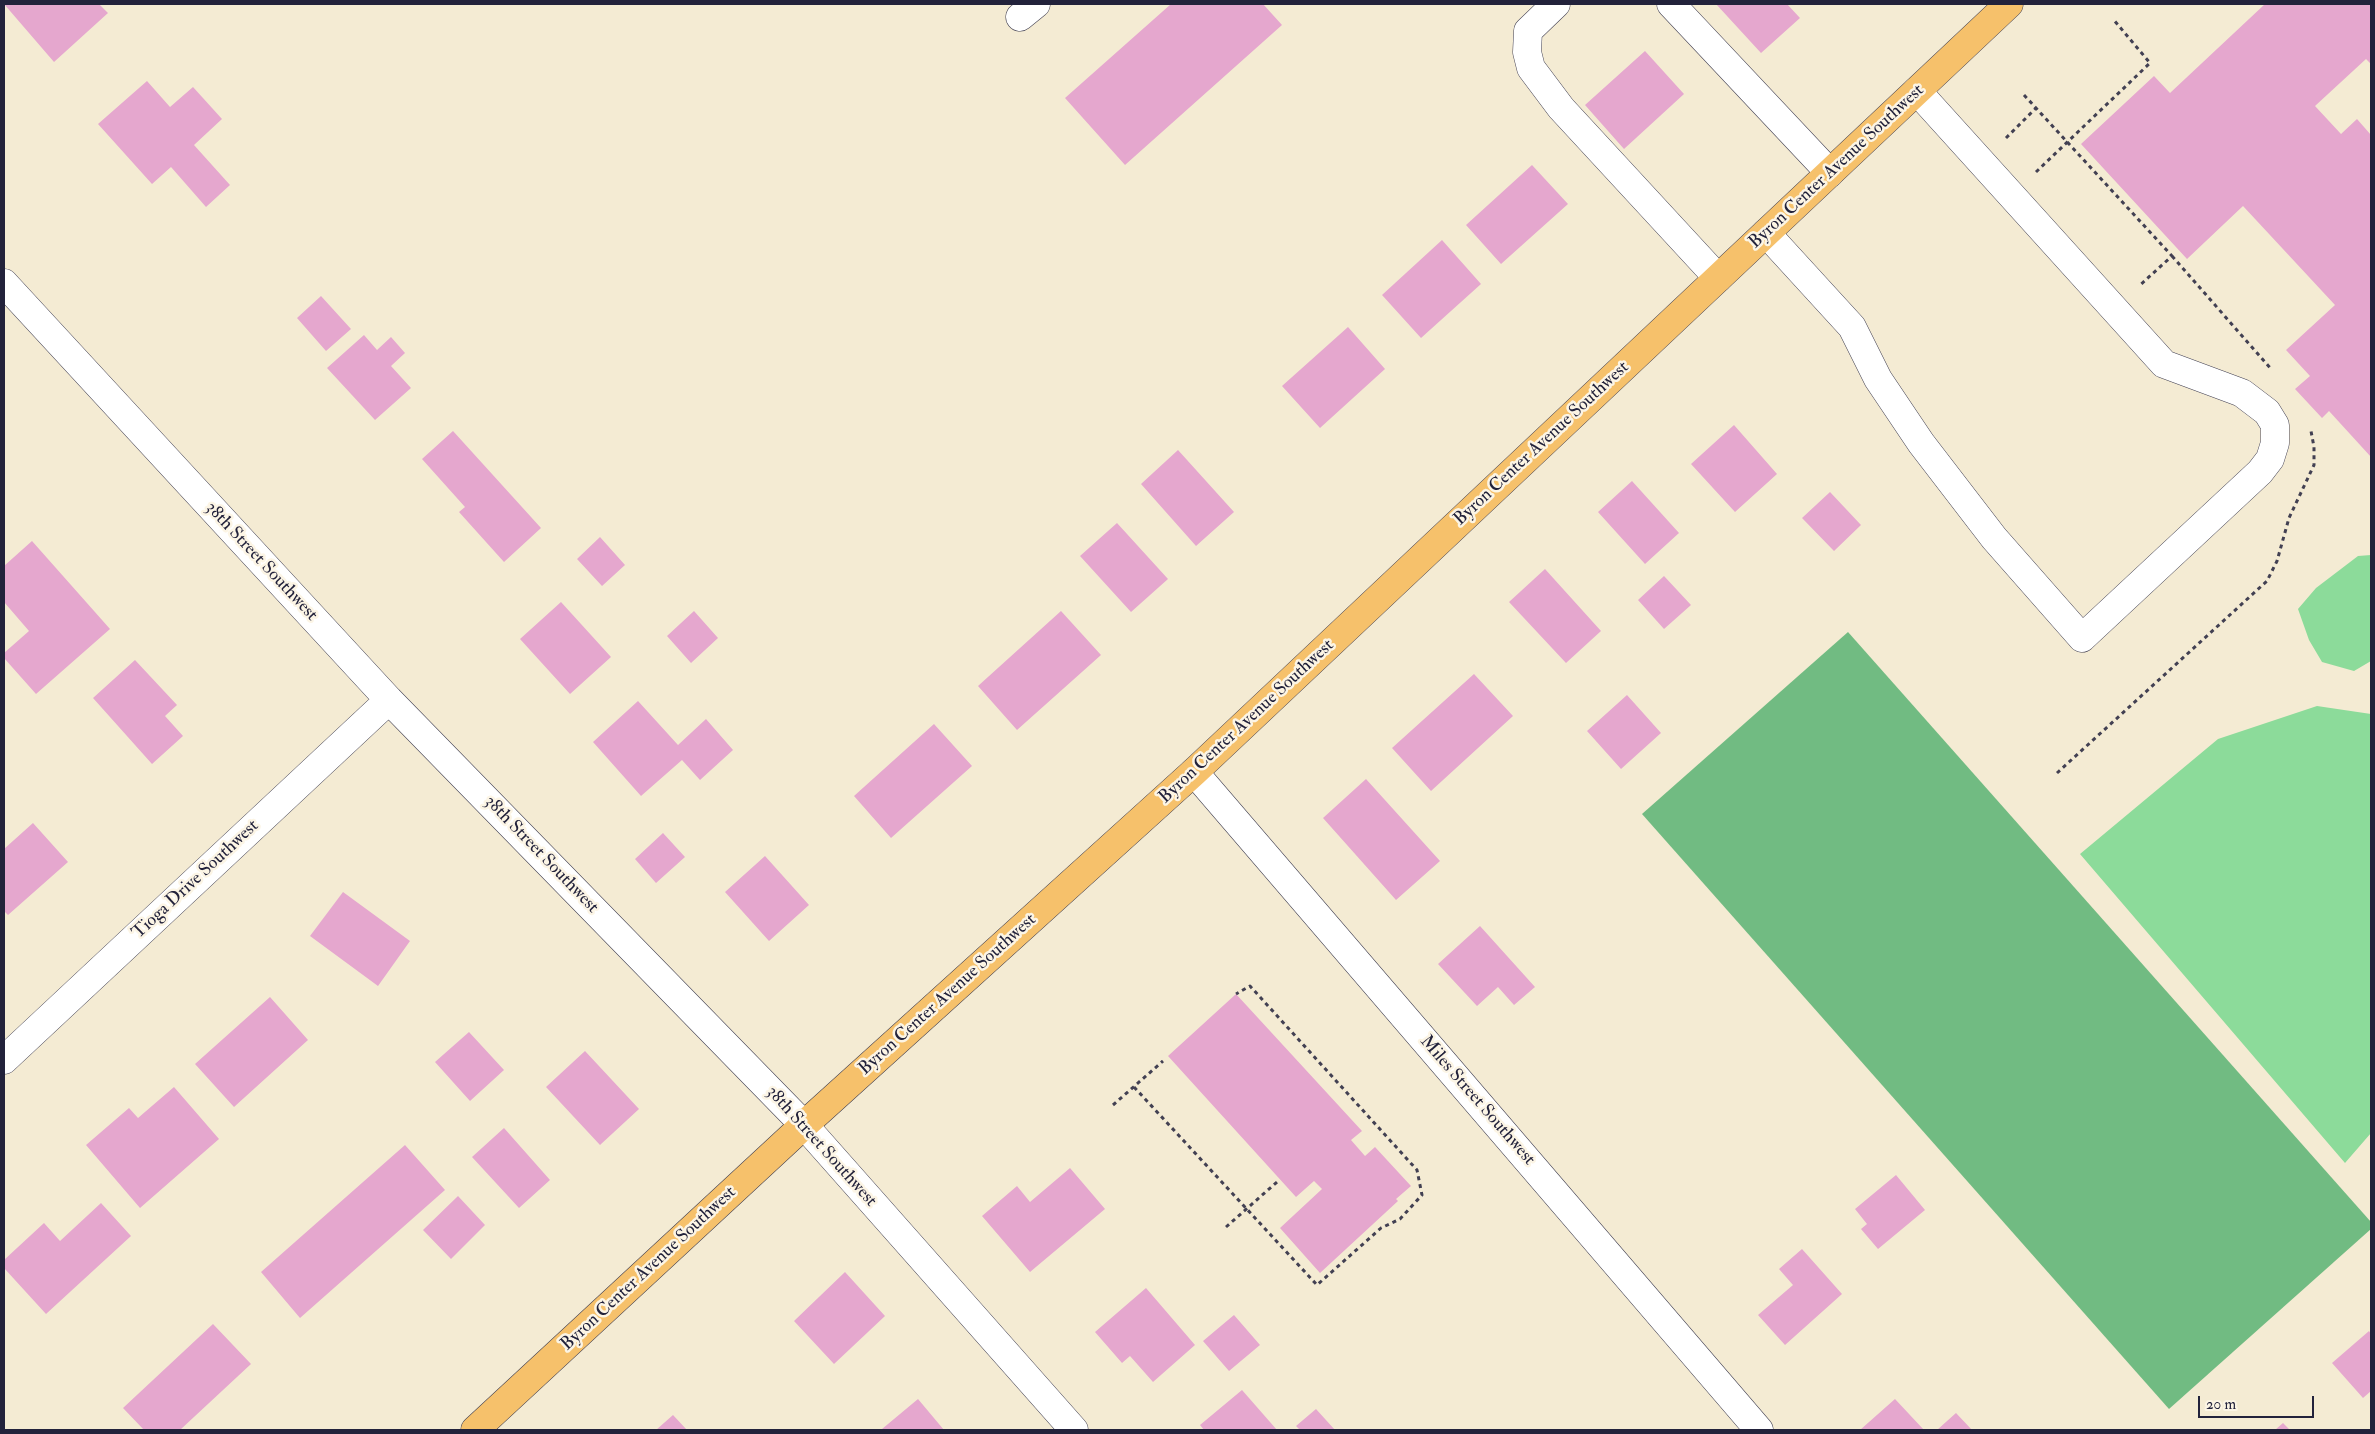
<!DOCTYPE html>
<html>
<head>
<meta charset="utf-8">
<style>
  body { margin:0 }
  #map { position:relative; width:2375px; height:1434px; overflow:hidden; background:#f4ebd3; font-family:"IM FELL Double Pica",serif }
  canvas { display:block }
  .frame { position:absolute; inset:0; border:5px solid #22223b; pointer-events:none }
  .scale { position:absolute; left:2198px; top:1396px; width:116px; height:22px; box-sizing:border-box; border:2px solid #22223b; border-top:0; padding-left:6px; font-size:15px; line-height:18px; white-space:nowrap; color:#22223b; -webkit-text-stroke:4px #fcf5e5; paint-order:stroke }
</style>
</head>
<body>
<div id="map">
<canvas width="2375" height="1434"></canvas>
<div class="frame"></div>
<div class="scale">20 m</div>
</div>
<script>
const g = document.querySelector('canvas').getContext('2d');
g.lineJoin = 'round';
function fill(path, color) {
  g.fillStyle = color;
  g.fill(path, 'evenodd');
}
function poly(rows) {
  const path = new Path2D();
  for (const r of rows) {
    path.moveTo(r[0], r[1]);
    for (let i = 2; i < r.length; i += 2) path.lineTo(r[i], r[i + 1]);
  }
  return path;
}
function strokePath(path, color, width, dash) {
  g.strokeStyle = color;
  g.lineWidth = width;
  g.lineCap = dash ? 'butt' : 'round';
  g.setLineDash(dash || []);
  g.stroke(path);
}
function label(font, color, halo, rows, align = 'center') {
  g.font = font + ' "IM FELL Double Pica",serif';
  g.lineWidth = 5;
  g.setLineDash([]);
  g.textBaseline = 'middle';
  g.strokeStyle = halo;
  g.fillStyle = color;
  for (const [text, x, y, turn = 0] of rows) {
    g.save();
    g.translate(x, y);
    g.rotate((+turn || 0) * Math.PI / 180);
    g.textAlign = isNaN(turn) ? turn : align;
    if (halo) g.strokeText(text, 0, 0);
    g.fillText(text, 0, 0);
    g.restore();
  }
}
fill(poly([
  [2371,555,2371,661,2354,671,2322,662,2309,640,2298,609,2316,588,2358,556],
  [2317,706,2371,714,2371,1133,2345,1163,2080,854,2218,739]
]), '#8cdb9a');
fill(poly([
  [1848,632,2371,1222,2371,1229,2169,1409,1642,814]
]), '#71bb82');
fill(poly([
  [4,4,99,4,108,13,54,62],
  [1171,4,1263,4,1282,25,1125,165,1065,98],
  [1716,4,1787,4,1800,18,1761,53],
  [2265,4,2371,4,2371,64,2366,59,2315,106,2341,134,2357,119,2371,135,2371,457,2329,411,2322,418,2295,389,2310,376,2286,350,2335,305,2243,206,2187,259,2081,144,2154,76,2170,93],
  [1645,51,1684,94,1624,149,1585,105],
  [147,81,170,107,193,87,222,119,194,145,230,185,206,207,171,167,152,184,98,124],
  [1532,165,1568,204,1501,264,1466,225],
  [1442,240,1481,284,1421,338,1382,295],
  [321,296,351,329,326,351,297,318],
  [1348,327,1385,369,1320,428,1282,386],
  [364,335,377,350,391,337,405,353,391,366,411,388,375,420,327,368],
  [1734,425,1777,474,1735,512,1691,464],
  [453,431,541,528,504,562,459,512,465,507,422,459],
  [1178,450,1234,512,1196,546,1141,484],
  [1632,481,1679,533,1645,564,1598,512],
  [1830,492,1861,525,1834,551,1802,518],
  [1117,523,1168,579,1131,612,1080,556],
  [600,537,625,565,602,586,577,559],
  [32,541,110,629,36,694,4,658,4,653,29,631,4,602,4,566],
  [1545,569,1601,631,1566,663,1509,602],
  [1664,576,1691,605,1664,629,1638,600],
  [561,602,611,657,570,694,520,639],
  [694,611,718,638,691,663,667,636],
  [1061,611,1101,655,1017,730,978,686],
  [135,660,177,705,165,716,183,736,152,764,93,698],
  [1474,674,1513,716,1431,791,1392,748],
  [1627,695,1661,733,1621,769,1587,731],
  [638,701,678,745,706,719,733,750,700,780,682,760,641,796,593,742],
  [934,724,972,766,891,838,854,796],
  [1366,779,1440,861,1396,900,1323,818],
  [33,823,68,862,8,915,4,911,4,849],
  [663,833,685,857,656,883,635,859],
  [765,856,809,905,769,941,725,892],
  [343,892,410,941,378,986,310,936],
  [1480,926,1535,987,1514,1005,1498,987,1477,1006,1438,964],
  [1236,994,1362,1131,1351,1140,1365,1156,1375,1147,1411,1186,1396,1199,1398,1201,1320,1273,1280,1228,1322,1189,1314,1181,1296,1197,1168,1056],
  [270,997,308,1040,234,1107,195,1064],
  [469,1032,504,1070,470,1101,435,1062],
  [585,1051,639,1109,600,1145,546,1087],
  [174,1087,219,1139,140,1208,86,1145,129,1108,138,1118],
  [504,1128,550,1180,519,1208,472,1157],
  [405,1145,445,1190,300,1318,261,1272],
  [1070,1168,1105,1209,1030,1272,982,1216,1017,1186,1030,1202],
  [1896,1175,1925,1210,1878,1249,1861,1229,1867,1224,1855,1209],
  [458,1196,485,1225,451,1259,423,1230],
  [101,1203,131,1236,46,1314,4,1268,4,1260,44,1223,60,1241],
  [1802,1249,1842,1294,1785,1345,1758,1315,1793,1285,1779,1269],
  [845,1272,885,1316,834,1364,794,1321],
  [1146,1288,1195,1345,1153,1382,1130,1356,1122,1363,1095,1332],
  [1234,1315,1260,1345,1229,1371,1203,1341],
  [213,1324,251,1364,180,1430,144,1430,123,1408],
  [2369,1331,2371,1334,2371,1391,2363,1398,2332,1363],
  [1242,1390,1277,1430,1204,1430,1200,1425],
  [918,1399,944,1430,883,1430,882,1429],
  [1895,1399,1924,1430,1860,1430],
  [1316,1409,1335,1430,1300,1430,1296,1426],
  [1956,1413,1972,1430,1937,1430],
  [673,1415,687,1430,656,1430],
  [2283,1423,2290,1430,2275,1430]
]), '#e5a7ce');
const minor = poly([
  [1556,4,1528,31,1527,52,1531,68,1561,108,1718,278],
  [1671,4,1830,173],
  [1020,17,1036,4],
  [1766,233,1852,327,1878,379,1921,443,1994,538,2082,638,2260,472,2270,459,2275,443,2275,425,2267,412,2242,393,2164,364,1917,91],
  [4,283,389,700,804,1125,1074,1430],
  [1194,772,1759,1430],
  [4,1060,389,700]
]);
const major = poly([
  [475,1430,804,1125,1194,772,2009,4]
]);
strokePath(minor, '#424052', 29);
strokePath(major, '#424052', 29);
strokePath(poly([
  [2024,95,2172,256,2139,286],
  [2006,138,2036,108],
  [2036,172,2150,63,2113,19],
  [2172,256,2272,370],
  [2057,773,2267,581,2277,561,2289,518,2314,465,2314,447,2311,431],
  [1134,1087,1317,1285,1381,1228,1400,1219,1422,1195,1417,1170,1250,986,1236,994],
  [1113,1105,1163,1061],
  [1226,1227,1277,1182]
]), '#424052', 3, [4, 4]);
strokePath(minor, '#fff', 28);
strokePath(major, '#f6c16b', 28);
label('18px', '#22223b', '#fcf5e5', [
  ["Byron Center Avenue Southwest",1837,167,-43],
  ["Byron Center Avenue Southwest",1542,444,-43],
  ["38th Street Southwest",261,562,47],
  ["Byron Center Avenue Southwest",1247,722,-43],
  ["38th Street Southwest",541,855,46],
  ["Tioga Drive Southwest",196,880,-43],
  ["Byron Center Avenue Southwest",948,995,-42],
  ["Miles Street Southwest",1477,1101,49],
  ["38th Street Southwest",821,1147,48],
  ["Byron Center Avenue Southwest",649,1269,-43]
]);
</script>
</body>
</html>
